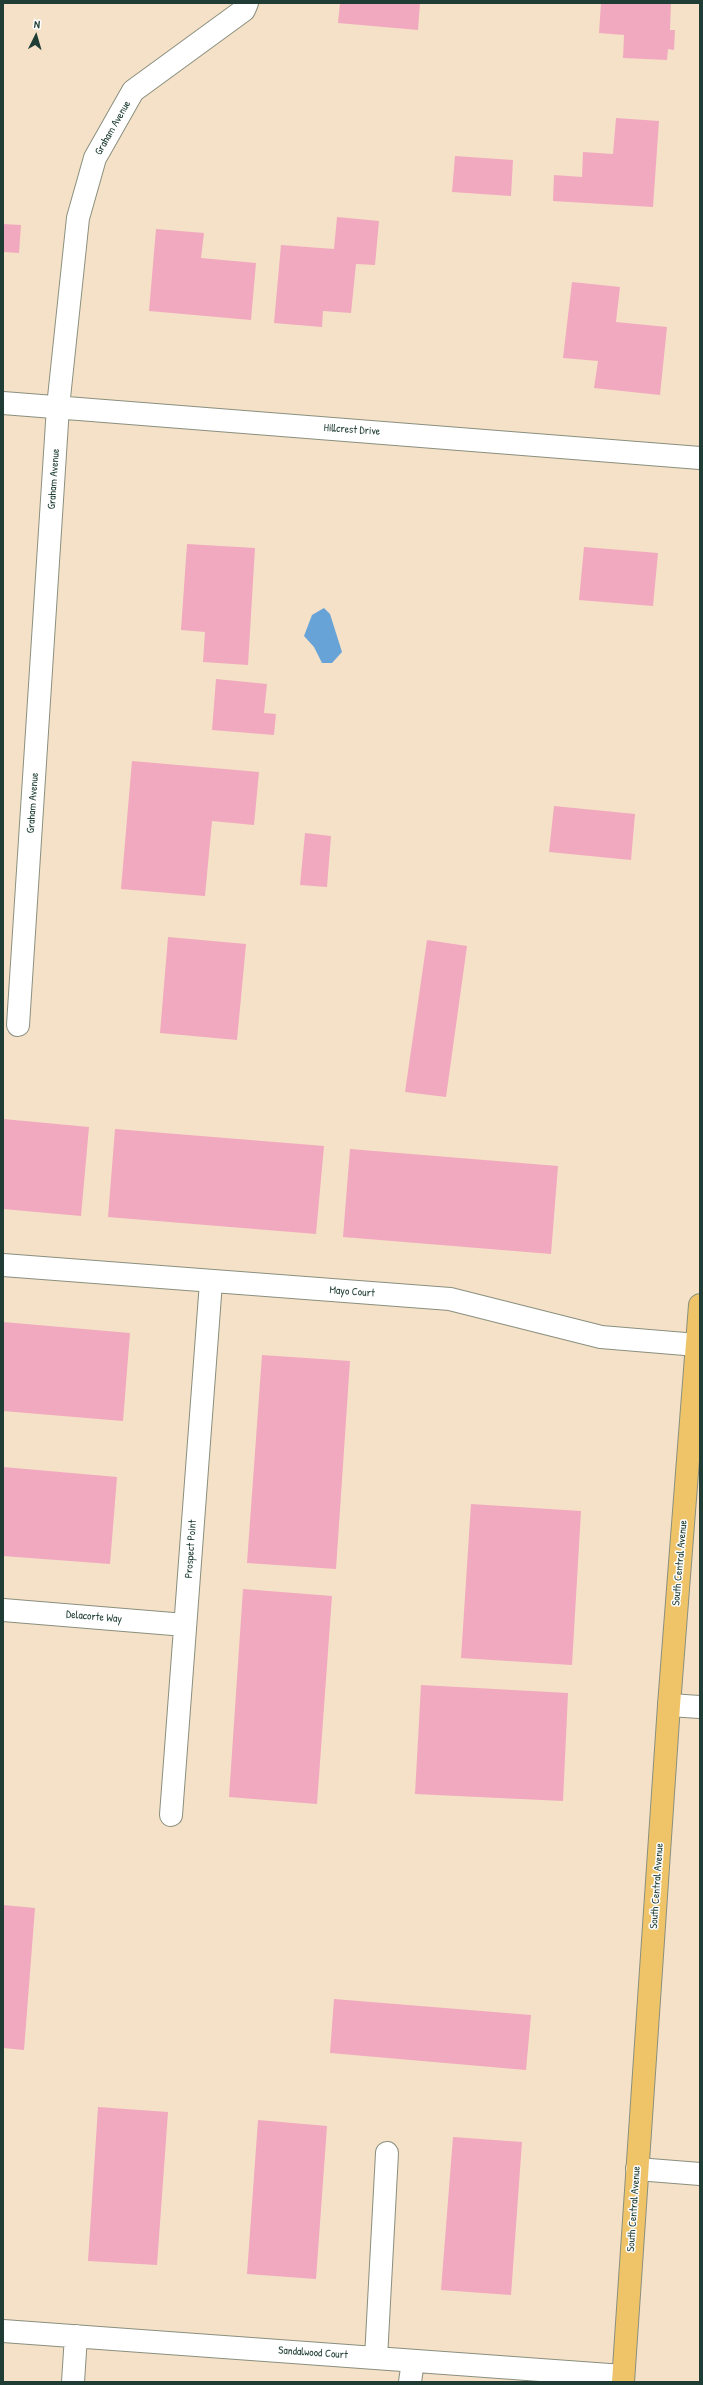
<!DOCTYPE html>
<html>
<head>
<meta charset="utf-8">
<style>
  body { margin:0 }
  #map { position:relative; width:703px; height:2385px; overflow:hidden; background:#f5e1c7; font-family:"Patrick Hand",sans-serif }
  canvas { display:block }
  .frame { position:absolute; inset:0; border:4px solid #1f3d34; pointer-events:none }
  .north { position:absolute; left:16px; top:16px; width:40px; height:40px; -webkit-text-stroke:3px #fff; paint-order:stroke; rotate:5deg; font-size:11px; font-weight:700; line-height:16px; text-align:center; color:#1f3d34 }
  .north::after { content:''; display:block; margin:auto; width:14px; height:18px; background:#1f3d34; clip-path:polygon(50% 0,100% 100%,50% 72%,0 100%) }
</style>
</head>
<body>
<div id="map">
<canvas width="703" height="2385"></canvas>
<div class="frame"></div>
<div class="north">N</div>
</div>
<script>
const g = document.querySelector('canvas').getContext('2d');
g.lineJoin = 'round';
function fill(path, color) {
  g.fillStyle = color;
  g.fill(path, 'evenodd');
}
function poly(rows) {
  const path = new Path2D();
  for (const r of rows) {
    path.moveTo(r[0], r[1]);
    for (let i = 2; i < r.length; i += 2) path.lineTo(r[i], r[i + 1]);
  }
  return path;
}
function strokePath(path, color, width, dash) {
  g.strokeStyle = color;
  g.lineWidth = width;
  g.lineCap = dash ? 'butt' : 'round';
  g.setLineDash(dash || []);
  g.stroke(path);
}
function label(font, color, halo, rows, align = 'center') {
  g.font = font + ' "Patrick Hand",sans-serif';
  g.lineWidth = 3;
  g.setLineDash([]);
  g.textBaseline = 'middle';
  g.strokeStyle = halo;
  g.fillStyle = color;
  for (const [text, x, y, turn = 0] of rows) {
    g.save();
    g.translate(x, y);
    g.rotate((+turn || 0) * Math.PI / 180);
    g.textAlign = isNaN(turn) ? turn : align;
    if (halo) g.strokeText(text, 0, 0);
    g.fillText(text, 0, 0);
    g.restore();
  }
}
fill(poly([
  [324,608,330,614,342,652,332,663,322,663,314,647,304,636,312,615]
]), '#68a3d8');
fill(poly([
  [340,3,420,3,418,30,338,23],
  [601,3,671,3,670,30,675,30,674,50,668,49,667,60,623,58,624,35,599,33],
  [616,118,659,121,653,207,553,201,554,175,582,177,583,152,613,154],
  [455,156,513,160,511,196,452,192],
  [337,217,379,221,375,265,356,264,351,313,323,311,322,327,274,323,281,245,334,249],
  [3,224,21,225,19,253,3,252],
  [156,229,204,233,201,258,256,263,251,320,149,311],
  [572,282,620,287,616,322,667,327,660,395,594,388,598,361,563,358],
  [187,544,255,548,248,665,203,662,205,632,181,630],
  [584,547,658,553,653,606,579,600],
  [216,679,267,684,264,713,276,714,274,735,212,730],
  [132,761,259,772,254,825,212,821,205,896,121,889],
  [554,806,635,814,631,860,549,852],
  [305,833,331,836,327,887,300,885],
  [168,937,246,944,237,1040,160,1033],
  [427,940,467,946,446,1097,405,1092],
  [3,1119,89,1127,81,1216,3,1209],
  [115,1129,324,1146,316,1234,108,1217],
  [350,1149,558,1166,551,1254,343,1237],
  [3,1322,130,1333,123,1421,3,1411],
  [262,1355,350,1361,336,1569,247,1563],
  [3,1467,117,1477,110,1564,3,1556],
  [471,1504,581,1511,572,1665,461,1658],
  [243,1589,332,1596,317,1804,229,1797],
  [421,1685,568,1693,563,1801,415,1794],
  [3,1905,35,1908,24,2050,3,2048],
  [334,1999,531,2015,526,2070,330,2053],
  [98,2107,168,2112,157,2265,88,2261],
  [258,2120,327,2126,316,2279,247,2274],
  [453,2137,522,2142,511,2295,441,2290]
]), '#f1a9bf');
const minor = poly([
  [3,403,700,458],
  [18,1025,58,407,78,218,95,158,133,91,244,10,247,3],
  [3,1265,450,1299,601,1337,697,1345],
  [3,1610,185,1625],
  [669,1705,700,1707],
  [171,1815,211,1282],
  [637,2169,700,2174],
  [3,2331,623,2376],
  [376,2358,387,2153],
  [73,2382,76,2336],
  [410,2382,413,2361]
]);
const major = poly([
  [623,2382,669,1705,700,1305]
]);
strokePath(minor, '#8a8f7e', 24);
strokePath(major, '#8a8f7e', 24);
strokePath(minor, '#fff', 22);
strokePath(major, '#efc469', 22);
label('11px', '#1f3d34', '#fff', [
  ["Graham Avenue",113,128,-60],
  ["Hillcrest Drive",352,430,4],
  ["Graham Avenue",54,479,-86],
  ["Graham Avenue",33,803,-86],
  ["Mayo Court",352,1292,4],
  ["Prospect Point",191,1549,-86],
  ["South Central Avenue",680,1563,-85],
  ["Delacorte Way",94,1617,5],
  ["South Central Avenue",657,1886,-86],
  ["South Central Avenue",634,2209,-86],
  ["Sandalwood Court",313,2353,4]
]);
</script>
</body>
</html>
